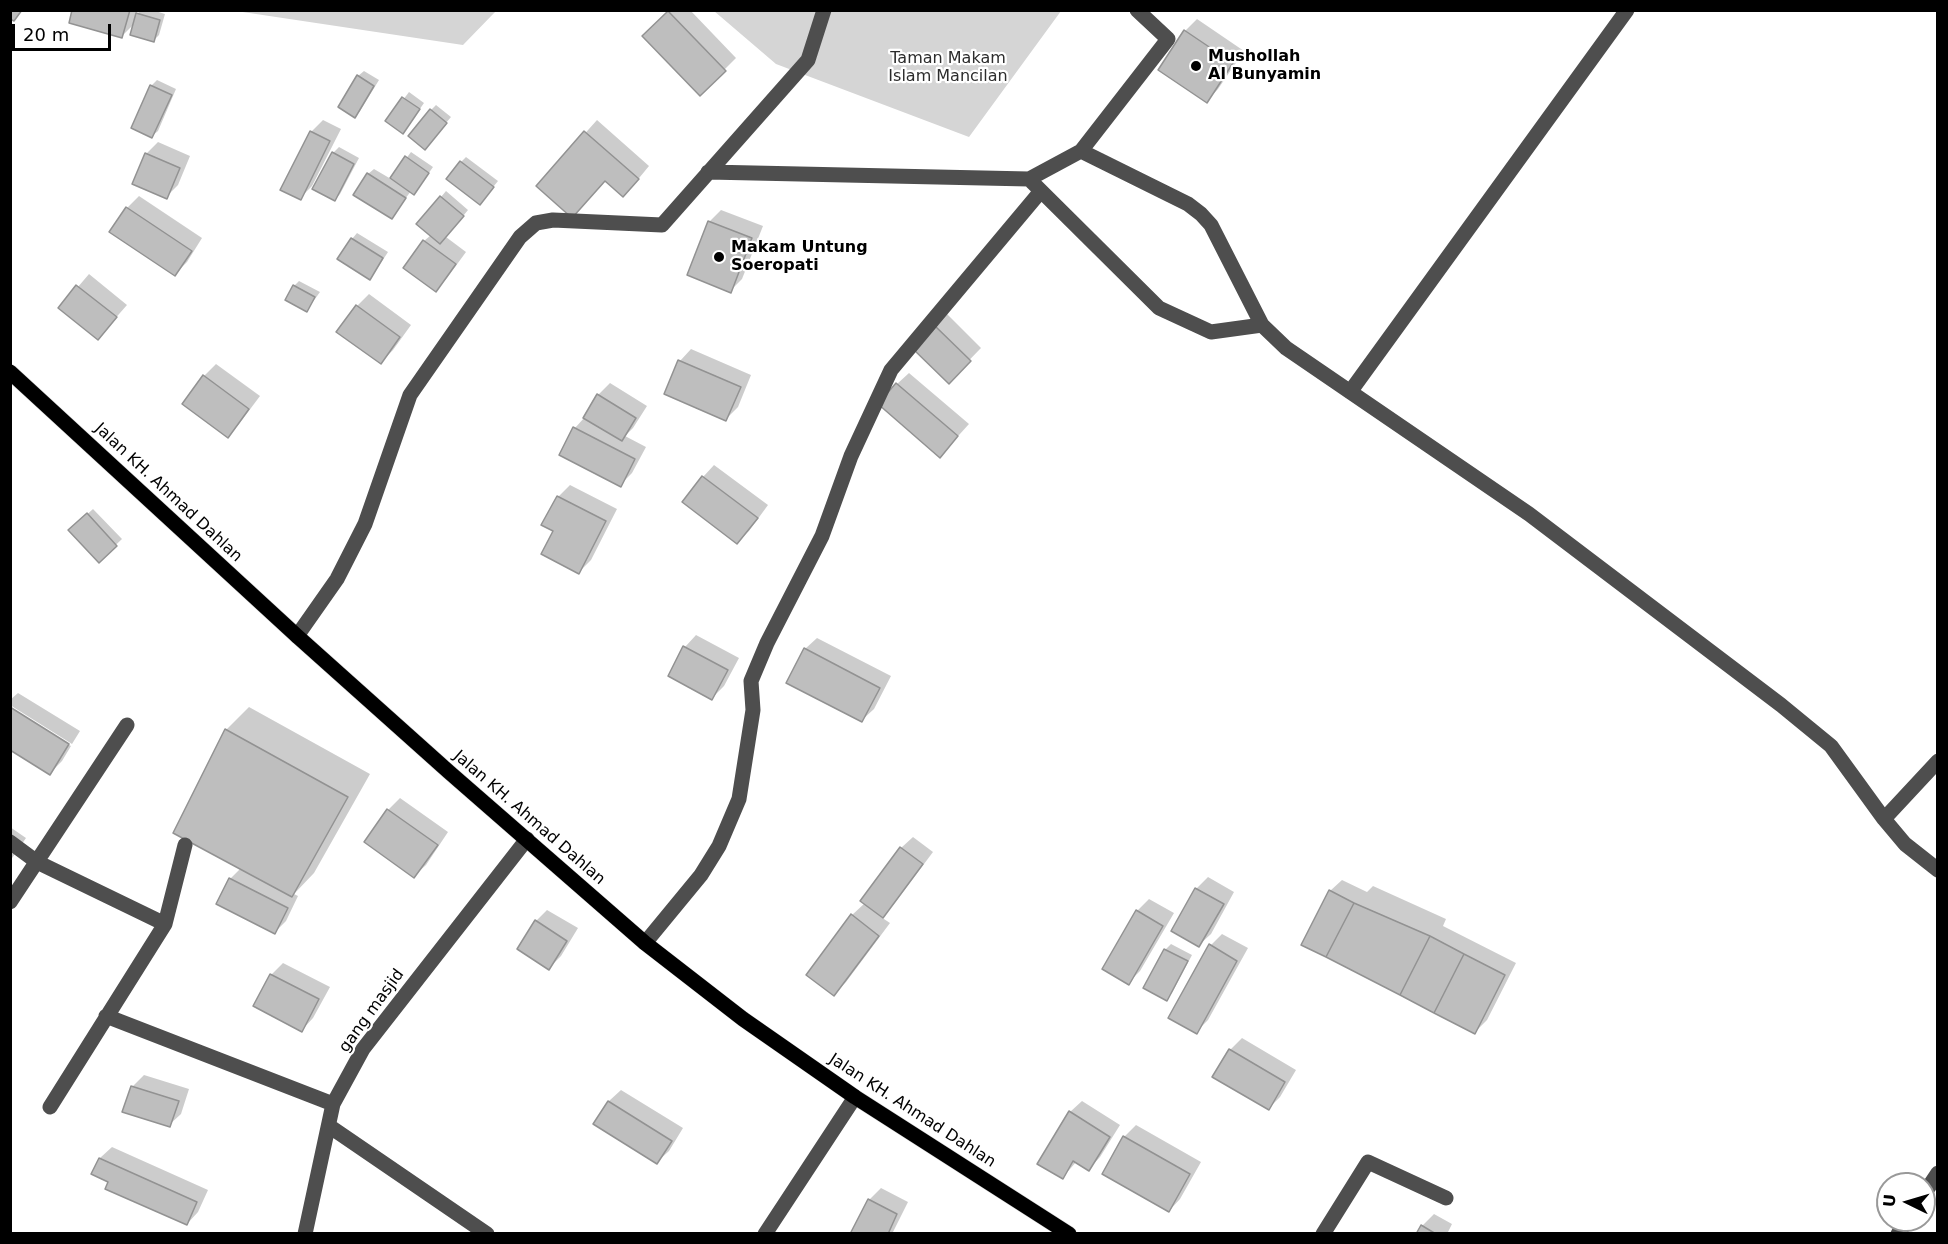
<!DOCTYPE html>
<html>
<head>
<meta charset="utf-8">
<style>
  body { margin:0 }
  #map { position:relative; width:1948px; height:1244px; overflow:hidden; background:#fff; font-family:"DejaVu Sans",sans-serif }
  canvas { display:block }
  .frame { position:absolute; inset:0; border:12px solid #000; pointer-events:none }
  .north { position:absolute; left:1876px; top:1172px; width:60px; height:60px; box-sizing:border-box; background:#fff; border:2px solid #999; border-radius:50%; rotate:275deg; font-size:16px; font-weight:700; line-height:24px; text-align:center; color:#000 }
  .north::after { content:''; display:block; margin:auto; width:21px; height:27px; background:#000; clip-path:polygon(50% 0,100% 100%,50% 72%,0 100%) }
  .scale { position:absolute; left:12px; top:24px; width:99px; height:27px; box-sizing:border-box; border:3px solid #000; border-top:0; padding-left:8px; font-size:18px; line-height:21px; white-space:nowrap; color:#000; -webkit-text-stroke:4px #fff; paint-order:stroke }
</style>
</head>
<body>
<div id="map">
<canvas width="1948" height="1244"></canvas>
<div class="frame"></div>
<div class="north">U</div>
<div class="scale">20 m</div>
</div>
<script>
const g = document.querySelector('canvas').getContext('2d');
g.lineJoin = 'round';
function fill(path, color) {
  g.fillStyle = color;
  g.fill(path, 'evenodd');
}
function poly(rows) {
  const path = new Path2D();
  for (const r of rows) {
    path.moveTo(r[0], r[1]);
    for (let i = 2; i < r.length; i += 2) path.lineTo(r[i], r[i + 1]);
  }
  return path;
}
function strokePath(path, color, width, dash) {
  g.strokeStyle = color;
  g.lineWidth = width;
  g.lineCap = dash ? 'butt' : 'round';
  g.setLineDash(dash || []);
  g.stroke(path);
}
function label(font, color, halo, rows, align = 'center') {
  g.font = font + ' "DejaVu Sans",sans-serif';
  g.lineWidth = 4.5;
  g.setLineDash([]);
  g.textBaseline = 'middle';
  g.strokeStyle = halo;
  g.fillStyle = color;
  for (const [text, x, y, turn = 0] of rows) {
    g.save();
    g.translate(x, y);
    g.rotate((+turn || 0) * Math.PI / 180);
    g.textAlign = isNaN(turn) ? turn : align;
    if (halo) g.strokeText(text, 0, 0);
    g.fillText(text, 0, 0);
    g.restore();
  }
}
fill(poly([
  [236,11,496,11,463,45],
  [714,11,1061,11,969,137,776,64]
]), '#d5d5d5');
fill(poly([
  [74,10,138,10,136,15,141,10,152,10,165,14,159,35,154,40,135,23,122,36],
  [670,10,690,10,736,58,700,94,644,36],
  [1197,19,1244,51,1218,89,1207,101,1160,69,1185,31],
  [364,71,379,80,360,111,355,116,358,76],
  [157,80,176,89,158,131,152,136,151,86],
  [409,92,424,103,408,126,388,120],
  [436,105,451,117,430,142,431,110],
  [323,120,341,129,312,186,300,198,311,132],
  [597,120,649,166,635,183,606,180,572,216,538,186],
  [158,142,190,156,178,185,166,197,146,154],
  [339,147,359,158,340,194,335,200,333,153],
  [411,152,433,167,419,187,414,193,411,191,391,218,368,174,374,169,391,179],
  [466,157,498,181,485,197,461,162],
  [446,191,468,210,446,237,466,252,447,278,436,290,424,241,431,235,441,197],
  [139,196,202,238,187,262,175,274,111,232,127,208],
  [721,210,763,226,742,279,730,291,709,222],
  [357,233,388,252,375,272,370,278,352,239],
  [89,274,127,305,98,338,60,308],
  [299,281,320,292,307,310,294,286],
  [369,294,411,325,393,350,381,362,357,306],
  [947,314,981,348,949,381,914,347],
  [691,349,751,375,738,407,726,419,680,361],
  [216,364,260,396,239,424,228,436,204,376],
  [909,373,969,424,940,456,897,384],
  [610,383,647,406,633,428,625,436,646,447,632,473,620,485,575,428,584,418,598,395],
  [714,465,768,505,749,531,737,542,684,502,703,477],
  [570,485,617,509,591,560,579,572,555,531,543,525,558,497],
  [93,509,122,539,99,561,70,530],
  [696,635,739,658,724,686,712,698,685,647],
  [817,638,891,676,874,709,862,720,805,649],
  [18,693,80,731,72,744,10,705,10,700],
  [249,707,370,774,314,873,294,894,298,896,286,921,275,932,230,879,241,868,226,730],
  [10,709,71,746,62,761,50,773],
  [400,798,448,832,426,865,414,876,388,810],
  [10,827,26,838,10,861],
  [913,837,933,852,894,904,881,917,890,923,846,982,834,994,852,915,865,903,901,848],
  [1208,877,1234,892,1211,934,1199,945,1196,889],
  [1342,880,1367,892,1373,886,1446,919,1443,926,1516,963,1487,1020,1475,1032,1330,891],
  [1149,899,1174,913,1140,971,1128,983,1104,968,1137,911],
  [547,910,578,928,561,956,549,968,536,921],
  [1222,934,1248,948,1208,1020,1196,1032,1211,945],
  [1171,944,1192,955,1172,993,1166,999,1145,987,1165,950],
  [283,963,330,987,313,1018,302,1030,271,975],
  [1242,1038,1296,1070,1280,1097,1269,1108,1230,1050],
  [144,1075,189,1089,181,1114,169,1125,124,1111,133,1086],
  [621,1090,683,1128,669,1151,657,1162,595,1124,609,1101],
  [1082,1101,1120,1125,1100,1157,1089,1169,1077,1161,1063,1177,1070,1112],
  [1136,1125,1201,1162,1180,1199,1169,1211,1104,1174,1124,1137],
  [112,1147,208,1190,198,1212,187,1224,110,1181,100,1158],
  [881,1188,908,1202,892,1234,852,1234,869,1200],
  [1434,1214,1452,1224,1447,1234,1418,1234,1422,1226]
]), '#0003');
const building = poly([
  [10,10,22,10,14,21,10,19,10,10],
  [72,10,130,10,122,38,69,23,72,10],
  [668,11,726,71,700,96,642,36,668,11],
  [136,13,160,20,154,42,130,35,136,13],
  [1184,30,1233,63,1207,103,1158,70,1184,30],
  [357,75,374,86,355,118,338,107,357,75],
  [150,85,172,95,152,138,131,128,150,85],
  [402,97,420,109,403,134,385,121,402,97],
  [430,109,447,123,425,150,408,136,430,109],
  [310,131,330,141,301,200,280,190,310,131],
  [584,131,639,179,623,197,605,181,572,218,536,186,584,131],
  [332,152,354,164,335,201,312,189,332,152],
  [145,153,180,168,167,199,132,184,145,153],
  [405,156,429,173,414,195,390,178,405,156],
  [460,161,494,187,480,205,446,179,460,161],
  [367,173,406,198,392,219,353,195,367,173],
  [440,196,464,216,440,244,416,224,440,196],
  [126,207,192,251,175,276,109,232,126,207],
  [708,221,752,238,731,293,687,275,708,221],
  [351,238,383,258,370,280,337,259,351,238],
  [423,240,456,264,436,292,403,268,423,240],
  [76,285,117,317,98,340,58,308,76,285],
  [293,285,315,297,307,312,285,300,293,285],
  [356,305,400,337,381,364,336,332,356,305],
  [934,325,971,361,949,384,912,348,934,325],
  [678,360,741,387,726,421,664,394,678,360],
  [203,375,249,409,228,438,182,404,203,375],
  [896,383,958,436,940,458,878,404,896,383],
  [597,394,636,418,622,441,583,418,597,394],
  [573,427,635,459,621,487,559,455,573,427],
  [702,476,758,518,737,544,682,502,702,476],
  [557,496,606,521,579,574,541,554,553,531,541,525,557,496],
  [87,513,117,546,99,563,68,530,87,513],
  [683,646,728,670,712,700,668,676,683,646],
  [804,648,880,688,862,722,786,683,804,648],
  [10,707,69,744,50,775,10,750,10,707],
  [225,729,348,797,292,897,173,833,225,729],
  [387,809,438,845,414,878,364,842,387,809],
  [900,847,923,864,883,918,860,901,900,847],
  [229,878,288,908,275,934,216,904,229,878],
  [1195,888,1224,904,1199,947,1171,931,1195,888],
  [1329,890,1354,903,1326,957,1301,945,1329,890],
  [1354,903,1430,936,1400,995,1326,957,1354,903],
  [1136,910,1163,926,1129,985,1102,969,1136,910],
  [851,914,879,936,834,996,806,975,851,914],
  [535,920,567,941,549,970,517,949,535,920],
  [1430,936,1464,954,1434,1013,1400,995,1430,936],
  [1209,944,1237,961,1197,1034,1168,1018,1209,944],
  [1164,949,1188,961,1167,1001,1143,988,1164,949],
  [1464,954,1505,975,1475,1034,1434,1013,1464,954],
  [270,974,319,999,302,1032,253,1006,270,974],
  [1229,1049,1285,1082,1269,1110,1212,1077,1229,1049],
  [131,1086,179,1101,170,1127,122,1112,131,1086],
  [608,1101,672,1141,657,1164,593,1124,608,1101],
  [1069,1111,1110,1137,1089,1171,1073,1161,1063,1179,1037,1164,1069,1111],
  [1123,1136,1190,1174,1169,1212,1102,1174,1123,1136],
  [99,1158,197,1202,187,1225,105,1189,108,1182,91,1174,99,1158],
  [868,1199,897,1214,888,1234,850,1234,868,1199],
  [1421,1225,1436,1234,1416,1234,1421,1225]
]);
fill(building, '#bebebe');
strokePath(building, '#929292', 1.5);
const major = poly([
  [10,372,297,636,449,772,645,943,743,1019,855,1097,1069,1234]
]);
strokePath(major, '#dbdbdb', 16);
strokePath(poly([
  [1081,151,1188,204,1201,214,1211,225,1262,325,1286,348,1529,514,1781,705,1831,746,1884,819,1905,844,1938,870],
  [708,172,1029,179,1159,308,1211,332,1262,325],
  [1029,179,1081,151,1168,39,1137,10],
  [1350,392,1627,10],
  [297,636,337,579,365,524,410,395,520,237,536,223,553,220,662,225,808,60,824,10],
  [1884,819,1938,761],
  [10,842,37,862,165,924],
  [10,902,127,725],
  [645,943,701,875,719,846,739,799,753,710,751,681,767,643,822,536,851,456,891,370,1041,191],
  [106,1016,333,1104],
  [50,1107,165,924,185,845],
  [329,1126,487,1234],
  [1924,1194,1938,1173],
  [305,1234,333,1104,363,1049,527,839],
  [765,1234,855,1097],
  [1323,1234,1368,1162,1446,1198],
  [1898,1234,1907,1220]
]), '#4e4e4e', 15);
strokePath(major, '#000', 15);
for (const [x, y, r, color] of [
  [1196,66,6,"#000"],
  [719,257,6,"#000"]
]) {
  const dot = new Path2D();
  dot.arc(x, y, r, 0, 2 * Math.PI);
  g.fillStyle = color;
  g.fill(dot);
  strokePath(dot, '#fff', 2);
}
label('bold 16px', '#000', '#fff', [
  ["Mushollah",1208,57],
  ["Al Bunyamin",1208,75],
  ["Makam Untung",731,248],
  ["Soeropati",731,266]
], 'left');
label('16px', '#2c2c2c', '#fff', [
  ["Taman Makam",948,59],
  ["Islam Mancilan",948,77]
]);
label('16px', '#000', '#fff', [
  ["Jalan KH. Ahmad Dahlan",168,493,43],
  ["Jalan KH. Ahmad Dahlan",529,818,41],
  ["gang masjid",372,1011,-54],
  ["Jalan KH. Ahmad Dahlan",912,1111,33]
]);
</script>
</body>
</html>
